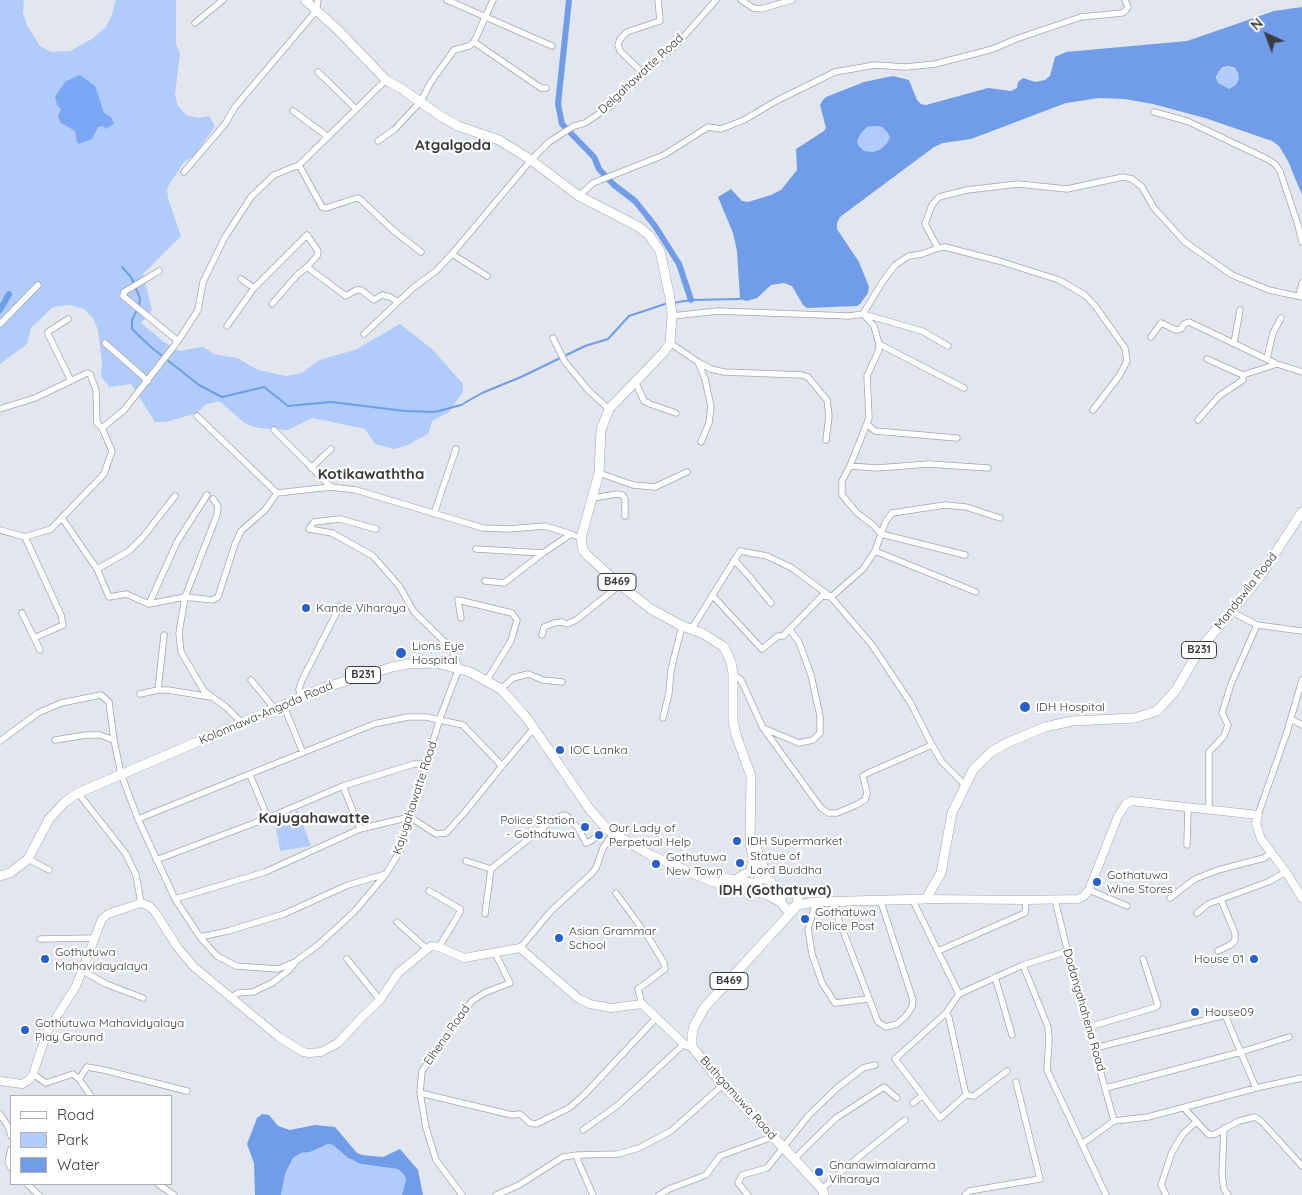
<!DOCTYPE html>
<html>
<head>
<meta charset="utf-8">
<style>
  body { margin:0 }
  #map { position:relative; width:1302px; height:1195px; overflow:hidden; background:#e2e6ee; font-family:Quicksand,sans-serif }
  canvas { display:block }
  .legend { position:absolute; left:10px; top:1095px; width:162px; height:90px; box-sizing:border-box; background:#fff; border:1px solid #b0b1b2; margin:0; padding:6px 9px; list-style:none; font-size:15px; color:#393b3e }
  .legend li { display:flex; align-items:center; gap:10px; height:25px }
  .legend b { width:25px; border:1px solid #b0b1b2 }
  .north { position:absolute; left:1242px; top:10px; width:50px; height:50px; -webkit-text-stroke:4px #fff; paint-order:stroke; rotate:317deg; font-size:14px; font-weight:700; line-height:20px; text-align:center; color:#393b3e }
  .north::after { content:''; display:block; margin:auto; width:18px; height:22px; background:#393b3e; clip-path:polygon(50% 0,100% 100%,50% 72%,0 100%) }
</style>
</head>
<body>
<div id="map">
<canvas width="1302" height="1195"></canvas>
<ul class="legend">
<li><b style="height:6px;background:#fff"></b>Road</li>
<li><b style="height:14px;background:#b1ccfb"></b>Park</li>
<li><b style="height:14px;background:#719ce8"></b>Water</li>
</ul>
<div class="north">N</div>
</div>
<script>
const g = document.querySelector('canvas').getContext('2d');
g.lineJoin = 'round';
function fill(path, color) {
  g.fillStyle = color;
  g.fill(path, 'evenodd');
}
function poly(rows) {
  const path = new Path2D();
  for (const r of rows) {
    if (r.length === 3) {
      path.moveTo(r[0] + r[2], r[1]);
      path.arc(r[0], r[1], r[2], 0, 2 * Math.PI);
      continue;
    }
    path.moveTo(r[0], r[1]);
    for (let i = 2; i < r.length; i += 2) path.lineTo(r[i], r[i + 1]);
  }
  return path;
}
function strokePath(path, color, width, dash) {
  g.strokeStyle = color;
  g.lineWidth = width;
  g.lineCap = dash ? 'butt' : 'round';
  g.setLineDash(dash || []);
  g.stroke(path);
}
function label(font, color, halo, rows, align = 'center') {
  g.font = font + ' Quicksand,sans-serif';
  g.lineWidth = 4.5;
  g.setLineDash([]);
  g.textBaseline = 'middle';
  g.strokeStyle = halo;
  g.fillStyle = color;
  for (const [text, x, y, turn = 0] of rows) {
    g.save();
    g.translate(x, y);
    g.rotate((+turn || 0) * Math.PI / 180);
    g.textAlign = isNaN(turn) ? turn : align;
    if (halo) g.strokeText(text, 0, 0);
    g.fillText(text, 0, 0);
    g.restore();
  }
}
fill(poly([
  [0,0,24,0,23,13,27,25,40,46,51,52,70,51,92,39,106,27,111,17,116,0,176,0,176,44,180,53,175,95,178,106,186,115,197,118,209,116,215,126,194,156,184,162,167,188,168,198,181,236,143,274,152,310,141,323,164,342,179,351,203,347,214,354,237,358,258,370,286,376,302,373,319,360,355,350,400,324,432,349,463,384,463,392,449,412,432,421,428,434,406,446,394,449,375,444,365,429,313,418,287,430,258,428,246,424,219,401,205,405,197,413,166,422,155,422,131,384,109,387,101,376,102,363,98,330,93,318,84,309,71,305,53,307,31,328,27,344,0,364],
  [1228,78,11],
  [875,126,882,127,887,132,890,137,887,143,881,149,873,152,864,151,859,146,857,140,861,132,867,127],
  [298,811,311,846,280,851,275,821],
  [328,1144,333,1145,348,1158,361,1164,398,1169,405,1176,406,1180,402,1195,281,1195,285,1174,293,1158,301,1153,310,1152]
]), '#b1ccfb');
fill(poly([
  [80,75,95,86,104,113,111,117,114,124,106,129,103,126,98,127,92,139,79,144,77,142,75,131,61,123,58,117,61,109,57,105,55,96,66,81]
]), '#7ca7f4');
fill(poly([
  [1302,7,1302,195,1288,161,1279,146,1272,141,1205,118,1153,104,1124,99,1099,98,1066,103,971,139,943,143,934,147,840,217,837,223,837,229,859,262,869,287,868,293,860,304,857,306,807,308,803,305,792,286,784,283,771,285,757,298,747,301,740,299,737,251,733,233,718,197,731,189,742,201,748,202,771,195,781,190,797,170,796,149,824,131,826,128,820,105,823,100,826,97,864,82,893,76,909,80,917,100,921,104,926,105,988,88,1011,91,1017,88,1018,82,1023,78,1035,82,1045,80,1050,76,1055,57,1066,52,1187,41,1274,11],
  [1229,66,1235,68,1238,73,1239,79,1236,85,1229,89,1218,83,1216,77,1219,71,1223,67],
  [875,126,882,127,887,132,890,137,887,143,881,149,873,152,864,151,859,146,857,141,861,133,867,127],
  [262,1114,269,1115,278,1126,290,1130,315,1125,335,1127,357,1153,362,1155,383,1157,400,1149,418,1170,423,1195,402,1195,406,1180,405,1176,398,1169,361,1164,348,1158,333,1145,328,1144,310,1152,301,1153,293,1158,285,1174,281,1195,255,1195,254,1163,247,1144,257,1118]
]), '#719ce8');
strokePath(poly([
  [122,267,131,277,140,298,139,306],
  [673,303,691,300,740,299],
  [137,310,132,320,132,329,152,348,199,385,222,397,264,387,288,406,331,402,405,411,435,412,461,405,482,393,521,377,585,346,608,339,629,316,668,303]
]), '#719ce8', 2);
strokePath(poly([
  [569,0,558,104,562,124,594,157,599,169,614,185,635,201,655,226,679,264,691,300],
  [0,310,9,294]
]), '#719ce8', 6);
const street = poly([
  [447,0,552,46],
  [741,0,753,8,761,9,792,0],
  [195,23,223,0],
  [474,42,541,88,546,88],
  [318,72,356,109],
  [643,73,620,51,618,45,620,39,627,32,660,21,658,0],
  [293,111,327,136],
  [1154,112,1187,121,1267,159,1275,164,1280,171,1298,225,1302,242],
  [378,141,395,129,421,101,431,82,454,50,469,46,474,42,493,0],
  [299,165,322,207,326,208,357,198,360,199,394,231,421,252],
  [184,172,225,124,235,107,316,11,318,0],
  [579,196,593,183,664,155,708,127,721,129,744,120,776,101,835,72,875,65,905,67,935,64,993,49,1016,39,1081,17,1122,13,1126,10,1128,7,1125,0],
  [938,248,945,247,999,261,1059,280,1085,295,1096,307,1125,348,1127,361,1119,376,1093,410],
  [452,254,487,276],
  [159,271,124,292,123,296,178,341],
  [241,279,254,288],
  [1299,296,1302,283],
  [272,304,297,275,307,267],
  [863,314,922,331,948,346],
  [672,316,718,311,849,316,863,314,883,281,895,265,909,256,922,254,938,248,925,224,932,205,939,197,967,190,1018,184,1067,189,1123,177,1132,179,1142,187,1154,208,1185,242,1232,275,1269,290,1302,297],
  [68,319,48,332,48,334,71,381],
  [0,324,38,285],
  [227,326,254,288,307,235,318,251,317,256,307,267,346,296,356,290,361,290,374,300,382,295,390,297,398,302],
  [364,334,413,288,436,271,452,254,531,160,549,142,574,126,585,123,612,105,643,73,678,43,716,0],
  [1151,337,1161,323,1176,330,1181,329,1184,324,1189,322,1277,364,1302,372],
  [553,338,565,362,589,391,609,409],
  [105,343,148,381],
  [670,343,698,362,711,369,724,372,802,375,808,377,827,400,829,416,826,440],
  [1234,343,1240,310],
  [879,344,964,388],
  [1267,358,1273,333,1281,318],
  [1207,359,1243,375],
  [698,362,705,379,711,407,709,423,701,442],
  [635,381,644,401,650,404,676,413],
  [0,409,35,398,87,373,90,374,96,390,97,423,102,428],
  [197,416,277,493],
  [1198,420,1219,396,1243,380,1243,375,1277,364],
  [867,424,875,431,957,438],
  [274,430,331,487],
  [850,466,877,468,929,464,988,468],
  [311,468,331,449],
  [599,473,633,485,655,487,687,472],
  [593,498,617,494,622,495,625,499,625,516],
  [213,499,218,506,217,515,185,597,179,633,181,652,204,691,226,707,241,722],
  [434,514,456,449],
  [62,518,97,569,109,597,126,594,149,604,185,597,213,600,218,597,235,544,241,531,265,510,277,493,331,487,356,490,483,528,508,529,545,526,571,534],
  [0,530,25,537,51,529,104,474,112,451,102,428,124,410,178,341,198,310,203,282,225,237,251,197,274,175,299,165,386,80],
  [25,537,61,615,63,625,34,638],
  [476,549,543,553,571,534,581,538],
  [875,551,976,592],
  [965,555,881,534,886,521,892,513,945,505,966,507,1000,518],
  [734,560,748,575,771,603],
  [97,569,129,551,143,537,175,496],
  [485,581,504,583,543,553],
  [712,595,762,649,778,636,783,636,822,596,831,597,863,569,875,551,881,534,873,525,857,513,842,495,842,481,850,466,869,418,867,376,879,350,879,344,874,326,863,314],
  [149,604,177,542,207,495],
  [1232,612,1257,625,1302,631],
  [22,613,40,650],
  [461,618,458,600,512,613,517,620,511,641,487,680],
  [691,630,740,551,767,556,792,568,831,597,872,645,910,702,932,745,942,762,965,785],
  [542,635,544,627,554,623,562,622,567,624,576,620,620,585],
  [733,674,741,680,763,728,821,808,828,813,837,813,856,805,865,800,867,793,863,776,868,773,932,745],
  [251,680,274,708],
  [501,689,513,678,528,674,543,680,562,682],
  [158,690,164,635],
  [140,694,158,690,168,690,211,697],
  [300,697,299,689,302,680,340,606],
  [283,704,303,753],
  [663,718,669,693,671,670,682,626],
  [1291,719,1302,725],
  [763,728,799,743,813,740,820,733,820,716,811,675,799,642,790,630],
  [55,740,86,735,100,735,114,740],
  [0,741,38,713,61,703,101,695,109,702,114,740,121,774,138,819,175,899,200,937,217,956,236,966,278,969,295,962,318,945,354,912,386,874,400,851,440,718,459,668,452,649,414,612,400,587,373,556,332,533,309,529,314,522,340,519,376,529],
  [502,766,534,728],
  [250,775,268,818],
  [343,786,360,829],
  [78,793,126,854,136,875,141,903],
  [1209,809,1209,752,1224,736,1228,725,1222,713,1231,684,1257,625],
  [1258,815,1287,732,1302,680],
  [138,819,374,724,408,717,426,717,463,725,502,766,465,812,446,833,436,834,410,817,360,829,265,872,175,899],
  [1187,845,1188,808],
  [28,859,49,870],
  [156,860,268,818,343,786,414,764,427,764],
  [466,861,491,869,485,914],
  [491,869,555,818,564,815,568,817,578,828,586,843,591,841,606,828],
  [1089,890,1127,906],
  [429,891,460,909,460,912,439,947],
  [616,893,650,940,664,963,665,969,638,989,642,1004],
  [1170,898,1195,879,1218,870,1264,858,1271,853],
  [912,899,959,994],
  [1055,900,1069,957,1114,1121],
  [816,902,808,929,812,954,822,983,835,1003,868,999],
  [832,902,878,1022,886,1027,897,1024,906,1016,912,1007,913,1000,880,899],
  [1197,913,1208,904,1268,882,1286,872],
  [397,922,427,949],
  [200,937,228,931,284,914,348,885,386,874],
  [40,939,94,938],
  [520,948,551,911,591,874,596,868,603,848,613,833],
  [938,951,1025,913,1026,900],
  [1218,951,1232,944,1235,940,1235,933,1221,900],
  [347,959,380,1000],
  [1023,965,1048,1027,1049,1039,1047,1070,1106,1195],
  [83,971,106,984,143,998],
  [995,977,1012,1035],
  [230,998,238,993,253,992,272,983,289,970,294,964],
  [946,1013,949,1018,966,1095,940,1118,895,1059,946,1013,959,994,1023,965,1068,951],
  [1089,1027,1156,1007,1158,1005,1143,959],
  [1095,1048,1225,1015,1256,1088],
  [33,1074,46,1083,73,1074,79,1079,91,1096],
  [79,1079,87,1067,104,1070,187,1091],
  [1106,1088,1241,1052,1289,1037],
  [420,1093,512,1115,520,1114,530,1123,536,1124,569,1108,584,1095,656,1018],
  [966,1095,974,1096,1007,1071],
  [913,1103,923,1095],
  [1184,1108,1209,1135,1215,1134,1239,1121,1255,1117,1262,1122,1302,1166],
  [0,1114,9,1128,11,1136],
  [1224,1128,1222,1176,1224,1189,1228,1195],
  [583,1130,618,1105,684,1044],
  [1082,1144,1114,1121,1148,1117,1256,1088,1302,1078],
  [11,1149,8,1162,11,1168],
  [577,1155,578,1161,593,1195],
  [794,1159,836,1118,884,1087,897,1098],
  [27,1184,39,1195],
  [158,1184,174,1195],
  [822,1189,850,1164,905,1120],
  [462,1195,436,1160,426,1128,420,1093,422,1071,472,1001,484,993,510,983,495,953],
  [496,1195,519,1185,563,1157,577,1155,618,1154,639,1148,671,1131,723,1085],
  [659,1195,669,1189,706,1175,720,1156,772,1137],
  [748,1195,738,1183,742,1175,767,1168,808,1116,837,1088,863,1068,875,1065],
  [965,1195,969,1191,1040,1179,1016,1082],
  [1166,1195,1161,1185,1172,1152,1183,1134,1196,1122]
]);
const secondary = poly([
  [734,880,750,871,753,858],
  [926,899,1026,900,1078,899,1084,896,1089,890,1118,816,1126,804,1131,801,1258,815,1256,823,1261,839,1286,872,1302,898],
  [0,1081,22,1084,29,1080,33,1074,47,1032,76,986,102,919,108,914,141,903,149,906,155,912,178,948,194,967,279,1037,303,1052,309,1053,321,1052,338,1043,362,1017,380,1000,398,973,431,946,439,947,464,958,520,948,579,999,590,1004,611,1008,642,1004,684,1044,692,1047]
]);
const primary = poly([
  [305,0,338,30,386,80,402,89,439,115,458,126,499,140,531,160,579,196,639,227,649,235,660,251,670,298,672,316,670,343,663,353,609,409,601,430,599,473,581,538,583,550,587,555,620,585,651,609,682,626,702,633,724,647,731,662,733,674,733,721,736,735,751,776,750,844,759,880],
  [754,842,768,879],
  [0,876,10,873,28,859,49,819,65,802,78,793,323,688,392,667,408,664,436,663,470,672,501,689,526,717,591,811,606,828,613,833,650,855,711,881,766,894,770,892,773,888,771,881,763,878,759,880,756,884,758,892],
  [724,878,756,884],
  [766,894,781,902,786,909,791,909,797,905,798,897,796,893,788,891,784,893,781,897,781,902],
  [797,905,816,902,926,899,941,873,952,813,973,770,991,752,1009,742,1045,727,1072,721,1135,718,1157,711,1176,690,1200,649,1259,578,1302,512],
  [796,907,704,1008,694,1026,692,1035,692,1047,723,1085,784,1148,822,1189,824,1195]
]);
strokePath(street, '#a2a6ad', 7);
strokePath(secondary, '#a2a6ad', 9);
strokePath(primary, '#a2a6ad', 10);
strokePath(street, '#fff', 5.5);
strokePath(secondary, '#fff', 8);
strokePath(primary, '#fff', 9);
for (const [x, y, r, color] of [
  [306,608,5,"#2560cd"],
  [401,653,6,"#2560cd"],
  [1025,707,6,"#2560cd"],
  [560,750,5,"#2560cd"],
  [585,827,5,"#2560cd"],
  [599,835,5,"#2560cd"],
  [737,841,5,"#2560cd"],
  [740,863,5,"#2560cd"],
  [656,864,5,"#2560cd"],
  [1097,882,5,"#2560cd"],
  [805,919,5,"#2560cd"],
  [559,938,5,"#2560cd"],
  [45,959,5,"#2560cd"],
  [1254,959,5,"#2560cd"],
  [1195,1012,5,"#2560cd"],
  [25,1030,5,"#2560cd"],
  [819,1172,5,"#2560cd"]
]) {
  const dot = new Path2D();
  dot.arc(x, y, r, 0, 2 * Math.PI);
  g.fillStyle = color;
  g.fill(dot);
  strokePath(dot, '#fff', 2);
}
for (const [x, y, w] of [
  [617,582,38],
  [1199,650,35],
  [363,675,35],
  [729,981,38]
]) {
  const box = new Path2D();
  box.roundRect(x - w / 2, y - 8.5, w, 17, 4);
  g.fillStyle = '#fff';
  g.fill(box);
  strokePath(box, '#393b3e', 1);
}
label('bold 11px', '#393b3e', null, [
  ["B469",617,582],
  ["B231",1199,650],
  ["B231",363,675],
  ["B469",729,981]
]);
label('12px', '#393b3e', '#fff', [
  ["Delgahawatte Road",641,74,-43],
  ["Mandawila Road",1246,591,-52],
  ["Kolonnawa-Angoda Road",266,713,-23],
  ["Kajugahawatte Road",415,798,-72],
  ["Dodangahahena Road",1084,1010,74],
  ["Elhena Road",447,1035,-55],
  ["Buthgamuwa Road",738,1098,48]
]);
label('12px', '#393b3e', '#fff', [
  ["Kande Viharaya",316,608],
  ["Lions Eye",412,646],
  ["Hospital",412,660],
  ["IDH Hospital",1036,707],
  ["IOC Lanka",570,750],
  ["Police Station",575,820,"right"],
  ["- Gothatuwa",575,834,"right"],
  ["Our Lady of",609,828],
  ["Perpetual Help",609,842],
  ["IDH Supermarket",747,841],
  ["Statue of",750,856],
  ["Lord Buddha",750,870],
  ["Gothutuwa",666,857],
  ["New Town",666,871],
  ["Gothatuwa",1107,875],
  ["Wine Stores",1107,889],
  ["Gothatuwa",815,912],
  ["Police Post",815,926],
  ["Asian Grammar",569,931],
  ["School",569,945],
  ["Gothutuwa",55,952],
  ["Mahavidayalaya",55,966],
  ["House 01",1244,959,"right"],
  ["House09",1205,1012],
  ["Gothutuwa Mahavidyalaya",35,1023],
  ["Play Ground",35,1037],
  ["Gnanawimalarama",829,1165],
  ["Viharaya",829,1179]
], 'left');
label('bold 14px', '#393b3e', '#fff', [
  ["IDH (Gothatuwa)",775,891]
]);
label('bold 15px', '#393b3e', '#fff', [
  ["Atgalgoda",453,145],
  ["Kotikawaththa",371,474],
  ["Kajugahawatte",314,818]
]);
</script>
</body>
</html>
